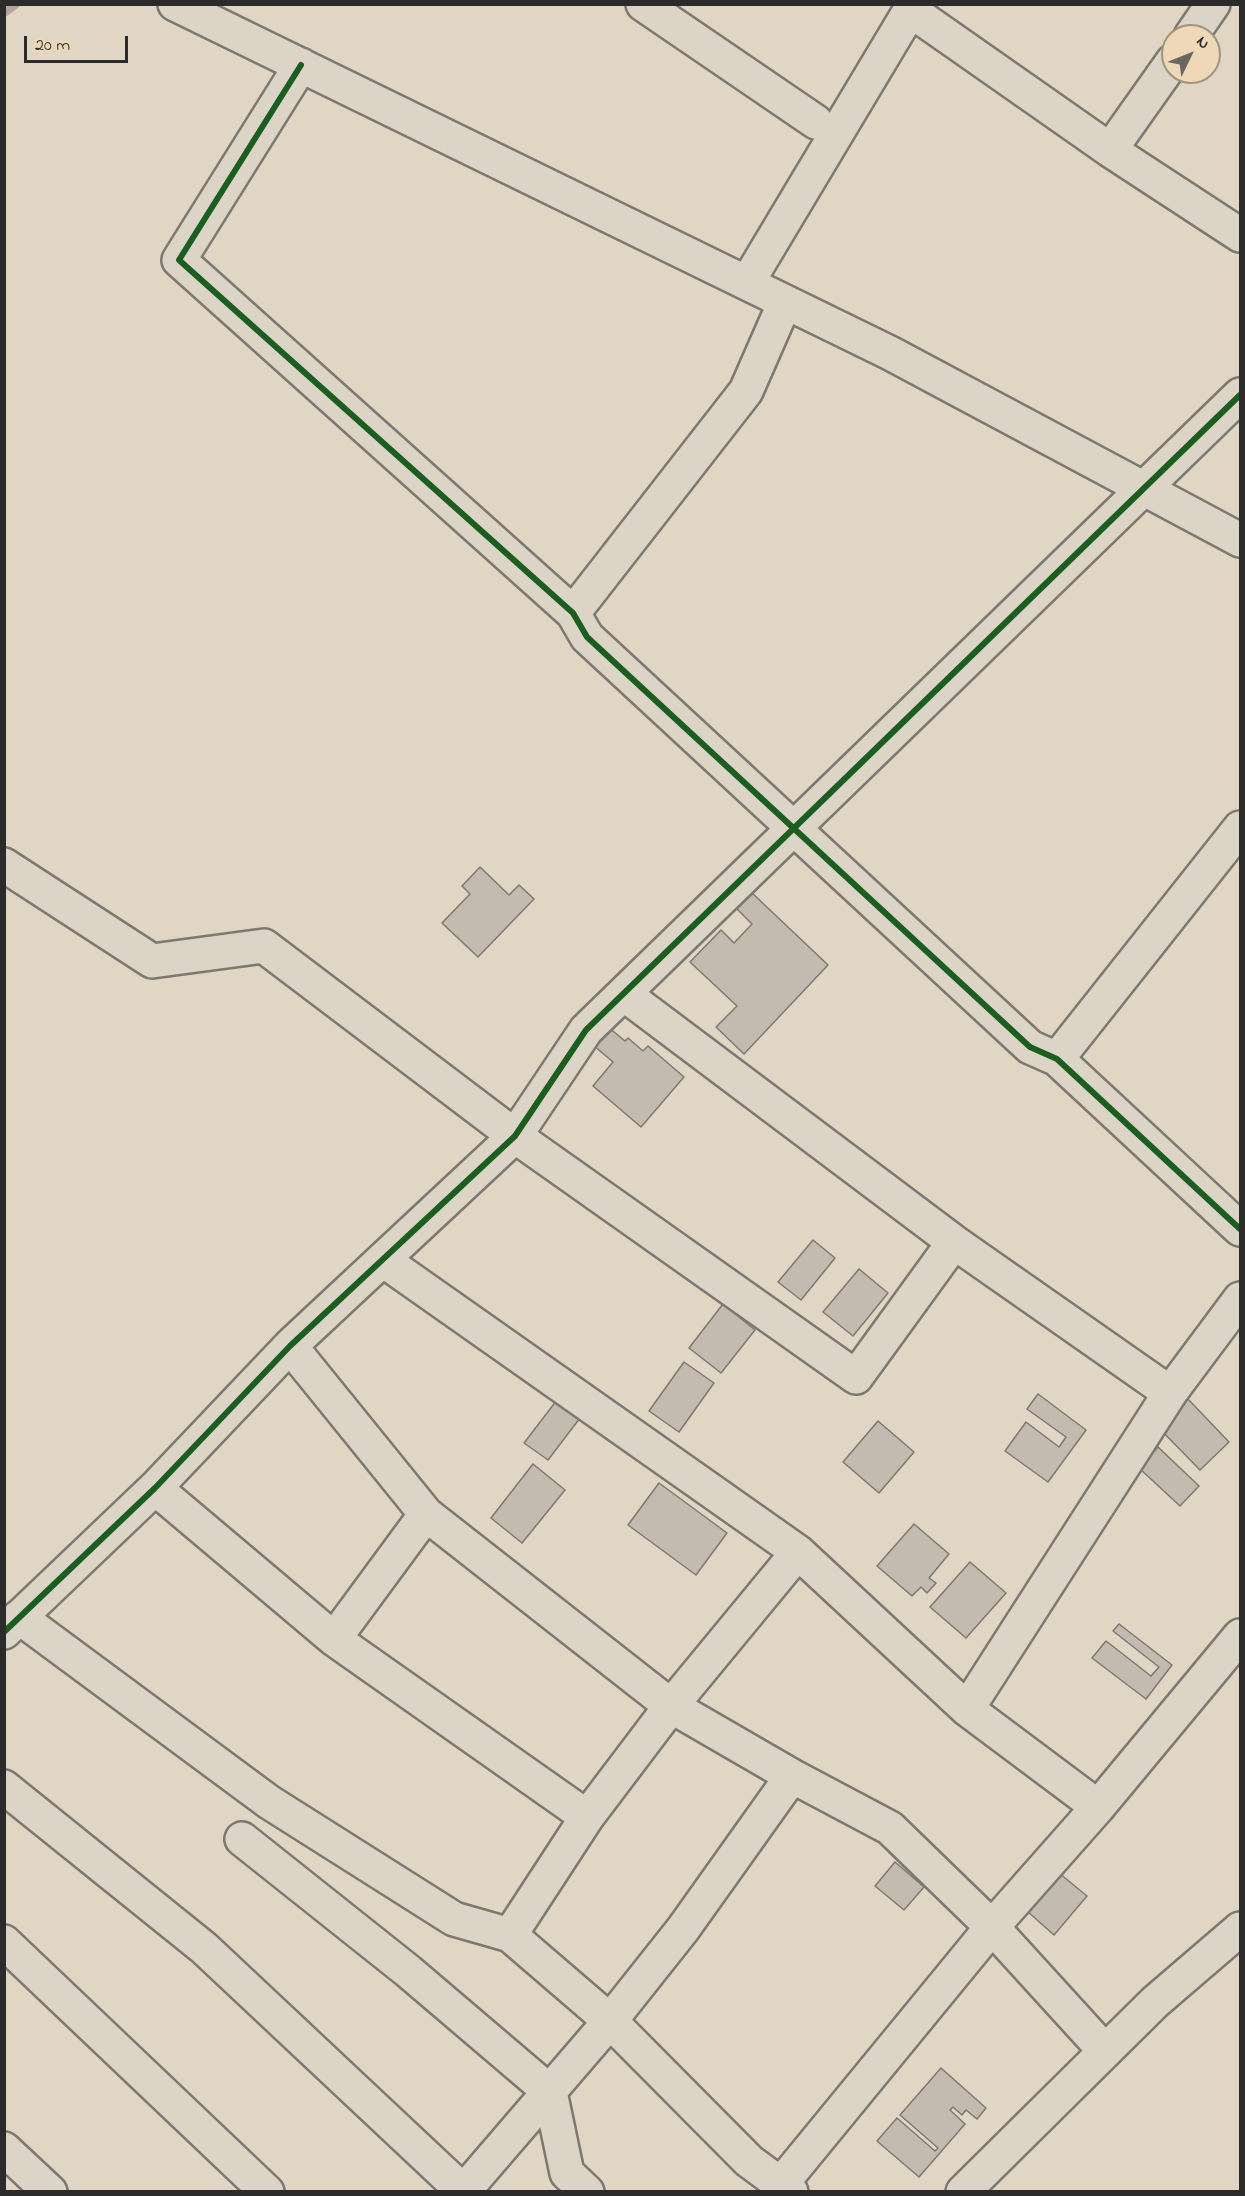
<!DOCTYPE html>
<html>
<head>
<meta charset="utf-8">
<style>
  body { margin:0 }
  #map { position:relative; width:1245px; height:2196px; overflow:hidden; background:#e1d5c4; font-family:"Indie Flower",sans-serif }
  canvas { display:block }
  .frame { position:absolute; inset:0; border:6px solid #2b2b2b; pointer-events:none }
  .north { position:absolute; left:1161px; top:24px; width:60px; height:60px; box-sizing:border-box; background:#eed8b7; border:2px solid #a0937f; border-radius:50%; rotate:47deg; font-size:16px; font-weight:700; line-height:24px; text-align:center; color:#2b2b2b }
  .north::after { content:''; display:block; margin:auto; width:21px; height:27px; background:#6b6661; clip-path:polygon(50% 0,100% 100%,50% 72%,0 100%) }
  .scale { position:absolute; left:24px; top:36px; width:104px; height:27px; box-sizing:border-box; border:3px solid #2b2b2b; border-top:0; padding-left:8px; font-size:18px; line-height:21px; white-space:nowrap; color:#2b2b2b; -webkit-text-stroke:4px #eed8b7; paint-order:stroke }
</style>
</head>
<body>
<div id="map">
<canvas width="1245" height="2196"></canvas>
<div class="frame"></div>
<div class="north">N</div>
<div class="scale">20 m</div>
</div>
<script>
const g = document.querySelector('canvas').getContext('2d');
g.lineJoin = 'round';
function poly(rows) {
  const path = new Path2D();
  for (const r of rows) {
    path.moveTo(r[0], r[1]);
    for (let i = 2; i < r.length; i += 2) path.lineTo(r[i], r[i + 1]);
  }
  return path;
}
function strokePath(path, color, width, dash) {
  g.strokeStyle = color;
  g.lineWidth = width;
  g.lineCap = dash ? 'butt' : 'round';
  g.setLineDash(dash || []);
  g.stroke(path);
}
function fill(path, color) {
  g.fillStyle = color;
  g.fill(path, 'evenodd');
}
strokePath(poly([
  [4,12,15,4]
]), '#b5a794', 10);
const building = poly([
  [480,867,509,895,519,885,534,899,478,957,442,923,470,894,462,886,480,867],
  [751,892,828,965,744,1054,716,1027,737,1006,690,962,721,930,734,943,752,924,736,908,751,892],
  [608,1027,625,1041,628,1038,643,1051,648,1046,684,1077,641,1127,593,1086,613,1062,593,1045,608,1027],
  [813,1240,835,1258,801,1300,778,1282,813,1240],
  [859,1269,888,1293,853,1336,823,1312,859,1269],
  [723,1304,755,1330,721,1373,689,1348,723,1304],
  [684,1362,714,1383,679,1432,649,1411,684,1362],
  [1038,1394,1086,1430,1048,1482,1005,1451,1026,1422,1059,1447,1066,1437,1027,1409,1038,1394],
  [1186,1397,1229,1442,1200,1470,1156,1425,1186,1397],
  [557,1400,580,1418,548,1460,524,1443,557,1400],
  [878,1421,914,1452,879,1493,843,1462,878,1421],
  [1158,1447,1199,1486,1180,1506,1139,1468,1158,1447],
  [533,1464,565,1490,522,1543,491,1518,533,1464],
  [659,1483,727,1533,696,1575,628,1525,659,1483],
  [914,1524,949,1554,929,1578,936,1583,927,1593,921,1587,912,1596,877,1566,914,1524],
  [970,1562,1006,1593,966,1638,930,1607,970,1562],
  [1119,1624,1172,1665,1146,1699,1092,1658,1106,1641,1151,1676,1159,1667,1113,1631,1119,1624],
  [895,1862,924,1887,904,1910,875,1886,895,1862],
  [1059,1873,1087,1896,1054,1935,1027,1911,1059,1873],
  [941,2068,986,2108,977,2119,966,2110,962,2115,953,2107,950,2110,965,2124,919,2177,877,2141,897,2118,935,2151,938,2148,900,2115,941,2068]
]);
fill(building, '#c3bbaf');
strokePath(building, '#7d7870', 1.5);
const minor = poly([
  [175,4,890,353,1240,540],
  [643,4,816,122],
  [910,10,1110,150,1240,235],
  [1191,36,1213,4],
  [301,65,179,260,573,613,587,637,1030,1047,1057,1059,1240,1229],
  [1110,150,1173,61],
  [747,283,914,4],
  [573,613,746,391,785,302],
  [4,865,152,961,264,946,515,1136,856,1377,954,1242],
  [624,994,954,1242,1170,1393],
  [1057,1059,1240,828],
  [383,1260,798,1552,967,1709,1098,1807],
  [290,1346,426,1514,671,1706,792,1776,890,1828,992,1927,1105,2051],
  [155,1488,334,1639,587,1817],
  [19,1617,269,1802,454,1919,510,1935,610,2021,749,2161,791,2192],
  [4,1632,155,1488,290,1346,515,1136,586,1030,1240,395],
  [334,1639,426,1514],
  [967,1709,1170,1393,1240,1299],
  [4,1787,204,1948,464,2192],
  [242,1839,408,1971,550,2092,567,2173,587,2192],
  [510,1935,587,1817,671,1706,798,1552],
  [4,1942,267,2192],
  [4,2149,50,2192],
  [782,2183,992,1927,1098,1807,1240,1636],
  [463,2192,610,2021,683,1929,792,1776],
  [963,2192,1155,2002,1240,1929]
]);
strokePath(minor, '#7d7870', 38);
strokePath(minor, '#ddd4c8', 33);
strokePath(poly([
  [301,65,179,260,573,613,587,637,1030,1047,1057,1059,1240,1229],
  [4,1632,155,1488,290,1346,515,1136,586,1030,1240,395]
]), '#1b5e20', 6);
</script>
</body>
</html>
